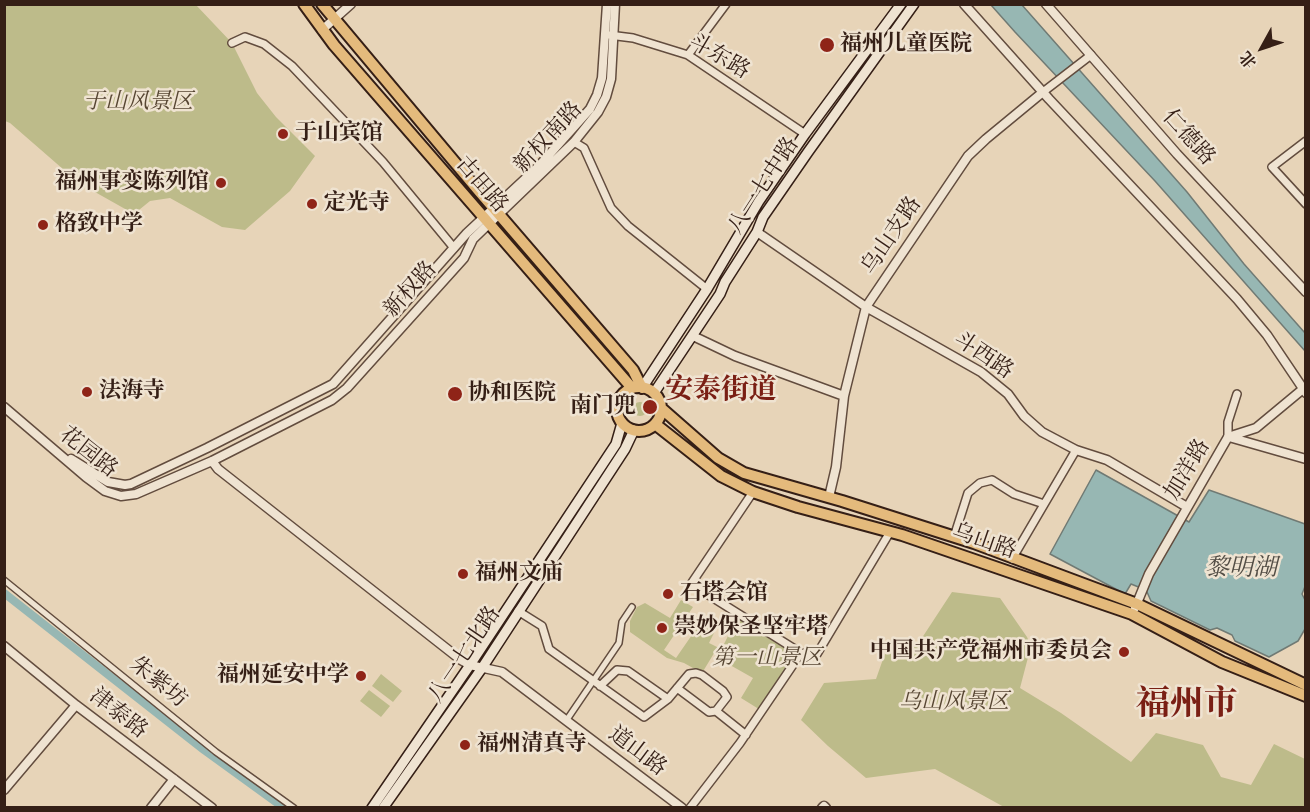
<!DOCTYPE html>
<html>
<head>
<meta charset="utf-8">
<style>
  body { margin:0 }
  #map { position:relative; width:1310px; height:812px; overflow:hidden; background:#e7d4b8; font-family:"Libre Bodoni","Noto Serif SC",serif }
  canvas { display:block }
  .frame { position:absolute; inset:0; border:6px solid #351f16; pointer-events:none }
  .north { position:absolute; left:1232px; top:18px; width:60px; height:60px; -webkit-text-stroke:4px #efe3d1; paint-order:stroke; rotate:230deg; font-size:16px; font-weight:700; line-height:24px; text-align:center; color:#351f16 }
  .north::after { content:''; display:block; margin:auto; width:21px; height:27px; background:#351f16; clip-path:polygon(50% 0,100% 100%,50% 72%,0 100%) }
</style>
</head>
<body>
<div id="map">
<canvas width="1310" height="812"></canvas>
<div class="frame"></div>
<div class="north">北</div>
</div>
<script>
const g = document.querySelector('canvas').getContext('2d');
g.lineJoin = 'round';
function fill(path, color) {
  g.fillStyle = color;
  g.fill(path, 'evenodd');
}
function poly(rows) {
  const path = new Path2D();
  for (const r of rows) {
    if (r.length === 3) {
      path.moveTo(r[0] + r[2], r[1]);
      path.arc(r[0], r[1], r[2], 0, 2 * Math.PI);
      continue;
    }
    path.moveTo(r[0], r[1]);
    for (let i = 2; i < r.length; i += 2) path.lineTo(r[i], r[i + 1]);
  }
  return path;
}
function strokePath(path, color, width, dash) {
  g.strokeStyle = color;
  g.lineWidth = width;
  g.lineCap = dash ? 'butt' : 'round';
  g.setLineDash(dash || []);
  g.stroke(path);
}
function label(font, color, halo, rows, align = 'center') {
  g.font = font + ' "Libre Bodoni","Noto Serif SC",serif';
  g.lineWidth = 5;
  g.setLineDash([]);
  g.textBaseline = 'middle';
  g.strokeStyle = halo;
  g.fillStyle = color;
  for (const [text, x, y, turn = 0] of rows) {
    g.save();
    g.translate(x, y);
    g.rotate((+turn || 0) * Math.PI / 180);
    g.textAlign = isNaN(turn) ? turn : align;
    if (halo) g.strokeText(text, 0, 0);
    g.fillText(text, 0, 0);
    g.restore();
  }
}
fill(poly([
  [4,5,196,5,232,43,257,93,276,117,315,156,290,191,245,230,222,227,170,198,150,201,134,214,79,183,10,123,5,121],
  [640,409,7],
  [952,592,1000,598,1027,637,1031,646,1020,688,1061,713,1131,762,1156,733,1203,745,1221,777,1251,785,1274,744,1305,759,1305,807,1004,807,935,769,866,778,828,746,801,720,824,683,876,679,888,645,916,647],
  [681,600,693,607,664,650,676,658,705,616,719,623,709,643,717,647,722,648,739,614,801,653,762,711,741,698,753,678,730,665,722,653,716,650,702,673,684,663,667,658,630,632,630,621,637,607,645,603,670,618],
  [381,674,402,691,393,702,372,686],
  [369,690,390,706,381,717,360,701]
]), '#bdbb8a');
const water = poly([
  [991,5,1022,5,1187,192,1244,264,1305,333,1305,351,1155,181,1015,32,991,5],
  [1096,470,1189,522,1209,490,1305,524,1306,584,1302,594,1305,600,1305,629,1298,641,1269,657,1235,641,1232,635,1217,628,1210,630,1151,601,1147,592,1141,588,1131,584,1125,594,1050,554,1096,470]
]);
fill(water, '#97b7b3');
strokePath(water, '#707a74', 1.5);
strokePath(poly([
  [4,593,204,750,284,808]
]), '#97b7b3', 8);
const pedestrian = poly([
  [4,580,216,752,294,808],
  [566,721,619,643,622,622,632,607]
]);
const minor = poly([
  [609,35,633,38,688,55,805,134],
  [232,43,245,37,264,44,292,66,383,162,454,248],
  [688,55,726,4],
  [1043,92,1091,55],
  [1306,141,1272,167,1306,204],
  [574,142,584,148,611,208,628,226,707,289],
  [1228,437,1228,422,1237,394],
  [753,492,691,584,801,653,817,654,890,532],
  [954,537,968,493,980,483,992,480,1014,494,1044,504],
  [1012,559,1076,450],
  [518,611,542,626,549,649,644,717,668,699,689,674,696,673,702,675,723,691,727,697,716,711,709,712,677,688],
  [600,686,617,670,628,671,668,699],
  [716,711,746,735],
  [690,808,740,743,801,653]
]);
const tertiary = poly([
  [964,4,1049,99,1237,299,1267,335,1306,393],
  [1046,4,1177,154,1306,292],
  [322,30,351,4],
  [757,232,866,307,981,372,1008,394,1024,416,1042,432,1076,450,1107,460,1187,507],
  [693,336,735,356,844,396],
  [4,407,86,477,105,491,121,496,136,494,212,461,332,400,347,388,464,258,473,239,574,142,598,112,606,97,611,79,615,4],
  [1229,437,1306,459],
  [71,459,108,482,125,485,131,484,207,448,333,384,467,233,539,166,590,109,597,95,602,78,607,4],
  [212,461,218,469,461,660,470,665,502,672,682,808],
  [829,497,836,467,844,396,866,307,968,156,986,139,1043,92],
  [1135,608,1149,574,1228,437,1256,428,1303,389],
  [4,646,76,705,212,808],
  [4,790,76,705],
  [151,808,174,779],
  [822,808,824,806,826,808]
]);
const secondary = poly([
  [642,388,707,289,759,201,805,134,901,4],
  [654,393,720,294,725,282,757,232,763,217,808,152,914,4],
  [372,808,470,665,616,444,622,423],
  [383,808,482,668,625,449,634,430]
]);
const primary = poly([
  [304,4,334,45,632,388],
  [322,4,478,190,633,370,642,388],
  [639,409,22],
  [661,408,718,458,744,473,842,501,974,543,1137,604,1306,685],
  [655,424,721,476,753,492,798,507,902,535,1132,614,1222,662,1306,696]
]);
strokePath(pedestrian, '#624c3e', 8);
strokePath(minor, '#624c3e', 10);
strokePath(tertiary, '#624c3e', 11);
strokePath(secondary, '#351f16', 12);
strokePath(primary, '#351f16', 14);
strokePath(pedestrian, '#efe3d1', 5);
strokePath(minor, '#efe3d1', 7);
strokePath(tertiary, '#efe3d1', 8);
strokePath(secondary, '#efe3d1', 9);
strokePath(primary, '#e4ba7c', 10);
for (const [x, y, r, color] of [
  [827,45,8,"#8f2418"],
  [283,134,6,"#8f2418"],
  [221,183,6,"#8f2418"],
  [312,204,6,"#8f2418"],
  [43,225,6,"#8f2418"],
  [87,392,6,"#8f2418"],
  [455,394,8,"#8f2418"],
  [650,407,8,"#8f2418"],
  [463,574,6,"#8f2418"],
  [668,594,6,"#8f2418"],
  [662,628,6,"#8f2418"],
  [1124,652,6,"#8f2418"],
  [361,676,6,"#8f2418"],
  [465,745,6,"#8f2418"]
]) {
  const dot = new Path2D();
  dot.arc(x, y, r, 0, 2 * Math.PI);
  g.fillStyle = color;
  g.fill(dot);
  strokePath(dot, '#efe3d1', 2);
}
label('bold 22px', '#351f16', '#efe3d1', [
  ["福州儿童医院",840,45],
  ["于山宾馆",295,134],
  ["福州事变陈列馆",209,183,"right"],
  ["定光寺",324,204],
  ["格致中学",55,225],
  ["法海寺",99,392],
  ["协和医院",468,394],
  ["南门兜",636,407,"right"],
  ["福州文庙",475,574],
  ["石塔会馆",680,594],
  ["崇妙保圣坚牢塔",674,628],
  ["中国共产党福州市委员会",1112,652,"right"],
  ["福州延安中学",349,676,"right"],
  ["福州清真寺",477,745]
], 'left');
label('22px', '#351f16', '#efe3d1', [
  ["斗东路",719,57,31],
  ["新权南路",549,138,-47],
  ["仁德路",1188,138,48],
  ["古田路",481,185,49],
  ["八一七中路",764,186,-57],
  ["乌山支路",892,236,-56],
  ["新权路",411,290,-48],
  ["斗西路",983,356,34],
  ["花园路",88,453,38],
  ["加洋路",1188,470,-59],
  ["乌山路",984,542,19],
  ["八一七北路",465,655,-56],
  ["朱紫坊",158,683,39],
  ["津泰路",118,714,38],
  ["道山路",637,752,37]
]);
label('italic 22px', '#574633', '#efe3d1', [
  ["于山风景区",138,103],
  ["第一山景区",767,659],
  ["乌山风景区",954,703]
]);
label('italic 24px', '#524d45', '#efe3d1', [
  ["黎明湖",1241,569]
]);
label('bold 28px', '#7a1f14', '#efe3d1', [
  ["安泰街道",721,391]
]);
label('bold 34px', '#7a1f14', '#efe3d1', [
  ["福州市",1187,706]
]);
</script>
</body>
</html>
